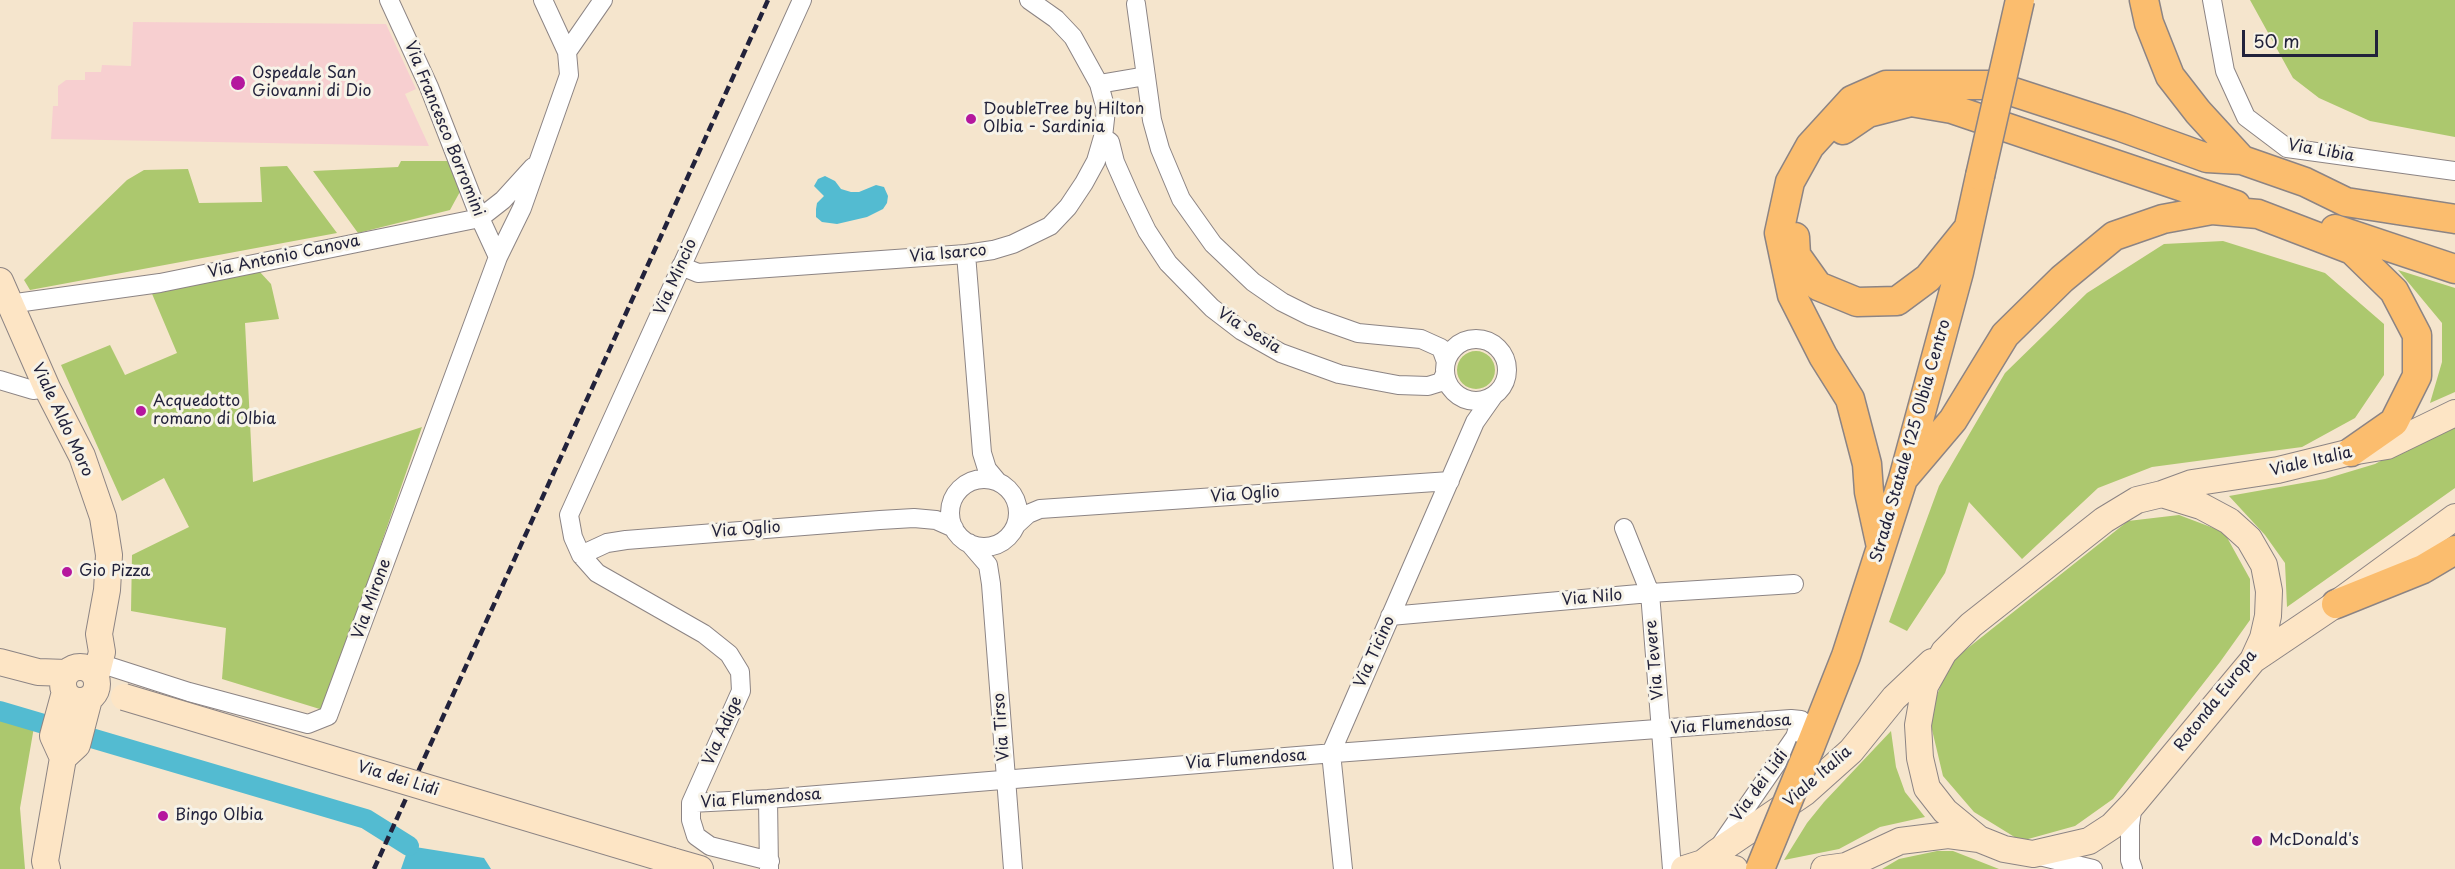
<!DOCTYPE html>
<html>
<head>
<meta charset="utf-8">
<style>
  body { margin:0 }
  #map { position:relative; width:2455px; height:869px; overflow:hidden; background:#f5e5cd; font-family:"Playpen Sans",sans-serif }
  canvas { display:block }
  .scale { position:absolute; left:2242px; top:30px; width:136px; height:27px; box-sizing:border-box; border:3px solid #22223b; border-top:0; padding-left:8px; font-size:18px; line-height:21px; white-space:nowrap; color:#22223b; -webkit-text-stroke:4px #f7f3e8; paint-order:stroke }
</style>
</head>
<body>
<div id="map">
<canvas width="2455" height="869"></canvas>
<div class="scale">50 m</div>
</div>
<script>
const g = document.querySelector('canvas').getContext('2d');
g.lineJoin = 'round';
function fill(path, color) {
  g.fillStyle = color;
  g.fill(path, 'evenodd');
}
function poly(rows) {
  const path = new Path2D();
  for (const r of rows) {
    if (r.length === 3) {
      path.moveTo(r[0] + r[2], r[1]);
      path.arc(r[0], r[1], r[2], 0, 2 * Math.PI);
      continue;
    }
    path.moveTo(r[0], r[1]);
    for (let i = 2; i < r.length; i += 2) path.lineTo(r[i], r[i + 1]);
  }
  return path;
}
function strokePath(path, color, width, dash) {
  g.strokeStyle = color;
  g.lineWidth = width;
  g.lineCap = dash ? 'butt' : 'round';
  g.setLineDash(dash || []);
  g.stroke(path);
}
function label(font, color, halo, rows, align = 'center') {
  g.font = font + ' "Playpen Sans",sans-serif';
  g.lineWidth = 6;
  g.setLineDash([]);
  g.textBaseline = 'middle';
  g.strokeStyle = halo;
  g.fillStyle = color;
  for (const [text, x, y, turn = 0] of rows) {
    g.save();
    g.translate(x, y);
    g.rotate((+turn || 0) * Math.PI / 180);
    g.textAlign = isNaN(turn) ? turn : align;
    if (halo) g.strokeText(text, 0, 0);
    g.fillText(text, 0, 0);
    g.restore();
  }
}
fill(poly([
  [133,22,386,24,416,89,405,94,429,146,51,139,53,106,58,106,58,86,66,80,85,80,85,72,101,72,102,65,131,66]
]), '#f7cfd0');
fill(poly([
  [2250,0,2455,0,2455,137,2370,121,2319,98,2293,78],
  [401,161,450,161,462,188,450,210,358,233,313,171,398,167],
  [287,166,337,233,30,290,24,280,127,180,144,170,188,169,199,203,262,202,260,167],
  [2223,241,2325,273,2384,324,2384,375,2355,418,2302,447,2152,467,2098,488,2022,559,1969,502,1945,573,1907,631,1889,622,1939,486,2005,373,2087,293,2164,244],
  [2398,270,2455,288,2455,392,2430,403,2442,362,2442,323],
  [259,271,271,284,279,319,245,323,253,482,422,427,323,710,222,679,226,628,131,611,132,555,189,527,164,478,122,501,61,365,110,345,125,375,177,353,150,289],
  [1476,370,19],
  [2455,421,2455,488,2287,607,2285,563,2265,535,2229,496,2325,479,2375,464],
  [2179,515,2224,532,2250,579,2250,620,2220,662,2113,799,2075,826,2021,841,1974,812,1943,776,1929,717,1949,663,2128,521],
  [0,718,34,727,20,808,25,869,0,869],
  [1891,731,1896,767,1905,792,1925,817,1880,827,1839,849,1784,860,1807,823,1824,802],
  [1937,851,1953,851,1999,869,1882,869,1899,859]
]), '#acc86e');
fill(poly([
  [825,176,835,181,841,189,851,192,859,192,876,185,884,187,888,196,887,203,883,209,867,217,837,224,822,222,816,217,816,209,817,203,824,196,814,186,818,179],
  [409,846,484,858,491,869,401,869]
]), '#53bbd1');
strokePath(poly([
  [0,711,366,819,409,846]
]), '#53bbd1', 20);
const street = poly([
  [389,0,429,87,480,218,498,257],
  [2212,0,2225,71,2246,117,2287,148,2455,171],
  [1136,4,1152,120,1160,149,1181,199,1213,244,1253,282,1282,302,1310,316,1358,333,1421,339,1441,348,1446,362],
  [567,52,603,0],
  [1099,84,1146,76],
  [1103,137,1110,142,1115,162,1130,196,1147,231,1168,263,1212,308,1242,331,1281,353,1339,374,1398,385,1428,386,1441,382,1445,374],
  [966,254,982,453,987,469,997,481],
  [681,266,698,273,966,254,993,250,1013,244,1050,226,1068,207,1084,183,1096,161,1103,137,1106,110,1099,84,1073,37,1056,19,1029,0],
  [9,304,160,283,480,218,503,200,533,167],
  [1476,370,31],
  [0,380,33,390,47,388],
  [984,513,34],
  [1016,525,1028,514,1040,509,1450,481],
  [1624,528,1650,593,1672,869],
  [969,543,988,565,991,584,1013,869],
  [581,555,607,543,626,540,880,520,914,518,936,520,954,528],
  [1390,616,1650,593,1794,584],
  [99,663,189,692,308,724,328,716,498,257,522,208,569,75,567,52,543,0],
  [768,799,769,869],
  [691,803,768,799,1322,754,1791,719,1801,720,1795,737,1719,847],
  [2035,855,2093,869],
  [770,861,710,846,696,836,691,820,691,803,741,691,740,672,729,654,704,634,597,573,581,555,573,537,569,515,802,0],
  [1343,869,1331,753,1475,422,1494,395],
  [2133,869,2130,860,2130,825,2133,804]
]);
const secondary = poly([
  [0,281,47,388,82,456,103,517,109,555,107,590,99,634,102,652,96,676],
  [2162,494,2201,506,2229,521,2249,539,2264,565,2269,591,2268,616,2263,638,2253,660,2133,804,2112,826,2089,841,2033,854,2004,849,1979,839,1945,811,1927,788,1920,758,1918,725,1925,686,1944,652,1971,625,2104,520,2137,500,2162,494,2192,483,2278,470,2351,452,2387,446,2455,413],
  [2253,660,2336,604,2455,517],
  [0,662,38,672,67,673],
  [80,684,17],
  [63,758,77,745,89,699],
  [672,861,700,869],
  [1703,863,1735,869],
  [47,869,45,861,63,758,53,736,65,692],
  [1684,869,1703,863,1717,852,1804,793,1851,751,1894,698,1932,662],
  [1824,869,1846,866,1900,841,1948,835,1979,839]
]);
const primary = poly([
  [2144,0,2149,23,2170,76,2198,112,2242,160],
  [1843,130,1868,113,1911,102,1952,109,2236,205],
  [2335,229,2455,269],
  [1795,237,1796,255,1818,286,1857,302,1897,301,1928,278,1966,231],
  [1903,479,1953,420,2005,335,2062,279,2114,236,2163,219,2212,210,2258,214,2352,250,2394,291,2417,335,2417,376,2394,422,2351,452],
  [1881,547,1869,492,1867,464,1850,399,1823,356,1792,295,1779,233,1790,182,1810,146,1852,100,1886,85,1992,85,2121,127,2207,158,2242,160,2305,182,2346,202,2455,219],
  [2336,604,2423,569,2455,550],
  [1810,747,1846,656,1903,479,1959,272,1980,176]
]);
strokePath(street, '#8c8484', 20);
strokePath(secondary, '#8c8484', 28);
strokePath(primary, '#8c8484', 31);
strokePath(street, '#fff', 18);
strokePath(secondary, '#fde5c5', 26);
strokePath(primary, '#fbbd6e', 28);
strokePath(poly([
  [374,869,768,0]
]), '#22223b', 4.5, [9, 4.5]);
const secondaryBridge = poly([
  [124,697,672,861]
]);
const primaryBridge = poly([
  [1980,176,2020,0],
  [1760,869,1810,747]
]);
strokePath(secondaryBridge, '#8c8484', 28, []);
strokePath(primaryBridge, '#8c8484', 31, []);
strokePath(secondaryBridge, '#fde5c5', 26);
strokePath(primaryBridge, '#fbbd6e', 28);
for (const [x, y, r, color] of [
  [238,83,8,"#b5179e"],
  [971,119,6,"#b5179e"],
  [141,411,6,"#b5179e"],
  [67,572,6,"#b5179e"],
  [163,816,6,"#b5179e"],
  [2257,841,6,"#b5179e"]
]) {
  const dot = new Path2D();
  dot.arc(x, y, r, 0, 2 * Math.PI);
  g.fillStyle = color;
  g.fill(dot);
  strokePath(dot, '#f7f3e8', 2);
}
label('16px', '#22223b', '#f7f3e8', [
  ["Ospedale San",252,74],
  ["Giovanni di Dio",252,92],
  ["DoubleTree by Hilton",983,110],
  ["Olbia - Sardinia",983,128],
  ["Acquedotto",153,402],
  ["romano di Olbia",153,420],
  ["Gio Pizza",79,572],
  ["Bingo Olbia",175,816],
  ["McDonald's",2269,841]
], 'left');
label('16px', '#22223b', '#f7f3e8', [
  ["Via Francesco Borromini",444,129,68],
  ["Via Libia",2321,151,10],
  ["Via Isarco",948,254,-5],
  ["Via Antonio Canova",284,257,-12],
  ["Via Mincio",676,277,-66],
  ["Via Sesia",1249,331,32],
  ["Viale Aldo Moro",62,420,65],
  ["Strada Statale 125 Olbia Centro",1911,441,-74],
  ["Viale Italia",2311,462,-13],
  ["Via Oglio",1245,495,-4],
  ["Via Oglio",746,530,-4],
  ["Via Nilo",1592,598,-5],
  ["Via Mirone",372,599,-70],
  ["Via Ticino",1375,652,-66],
  ["Via Tevere",1655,660,-95],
  ["Rotonda Europa",2216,701,-52],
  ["Via Flumendosa",1731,725,-4],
  ["Via Tirso",1002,727,-94],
  ["Via Adige",723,731,-66],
  ["Via Flumendosa",1246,760,-4],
  ["Viale Italia",1818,777,-41],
  ["Via dei Lidi",398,779,17],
  ["Via dei Lidi",1760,786,-54],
  ["Via Flumendosa",761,799,-4]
]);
</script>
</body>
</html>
